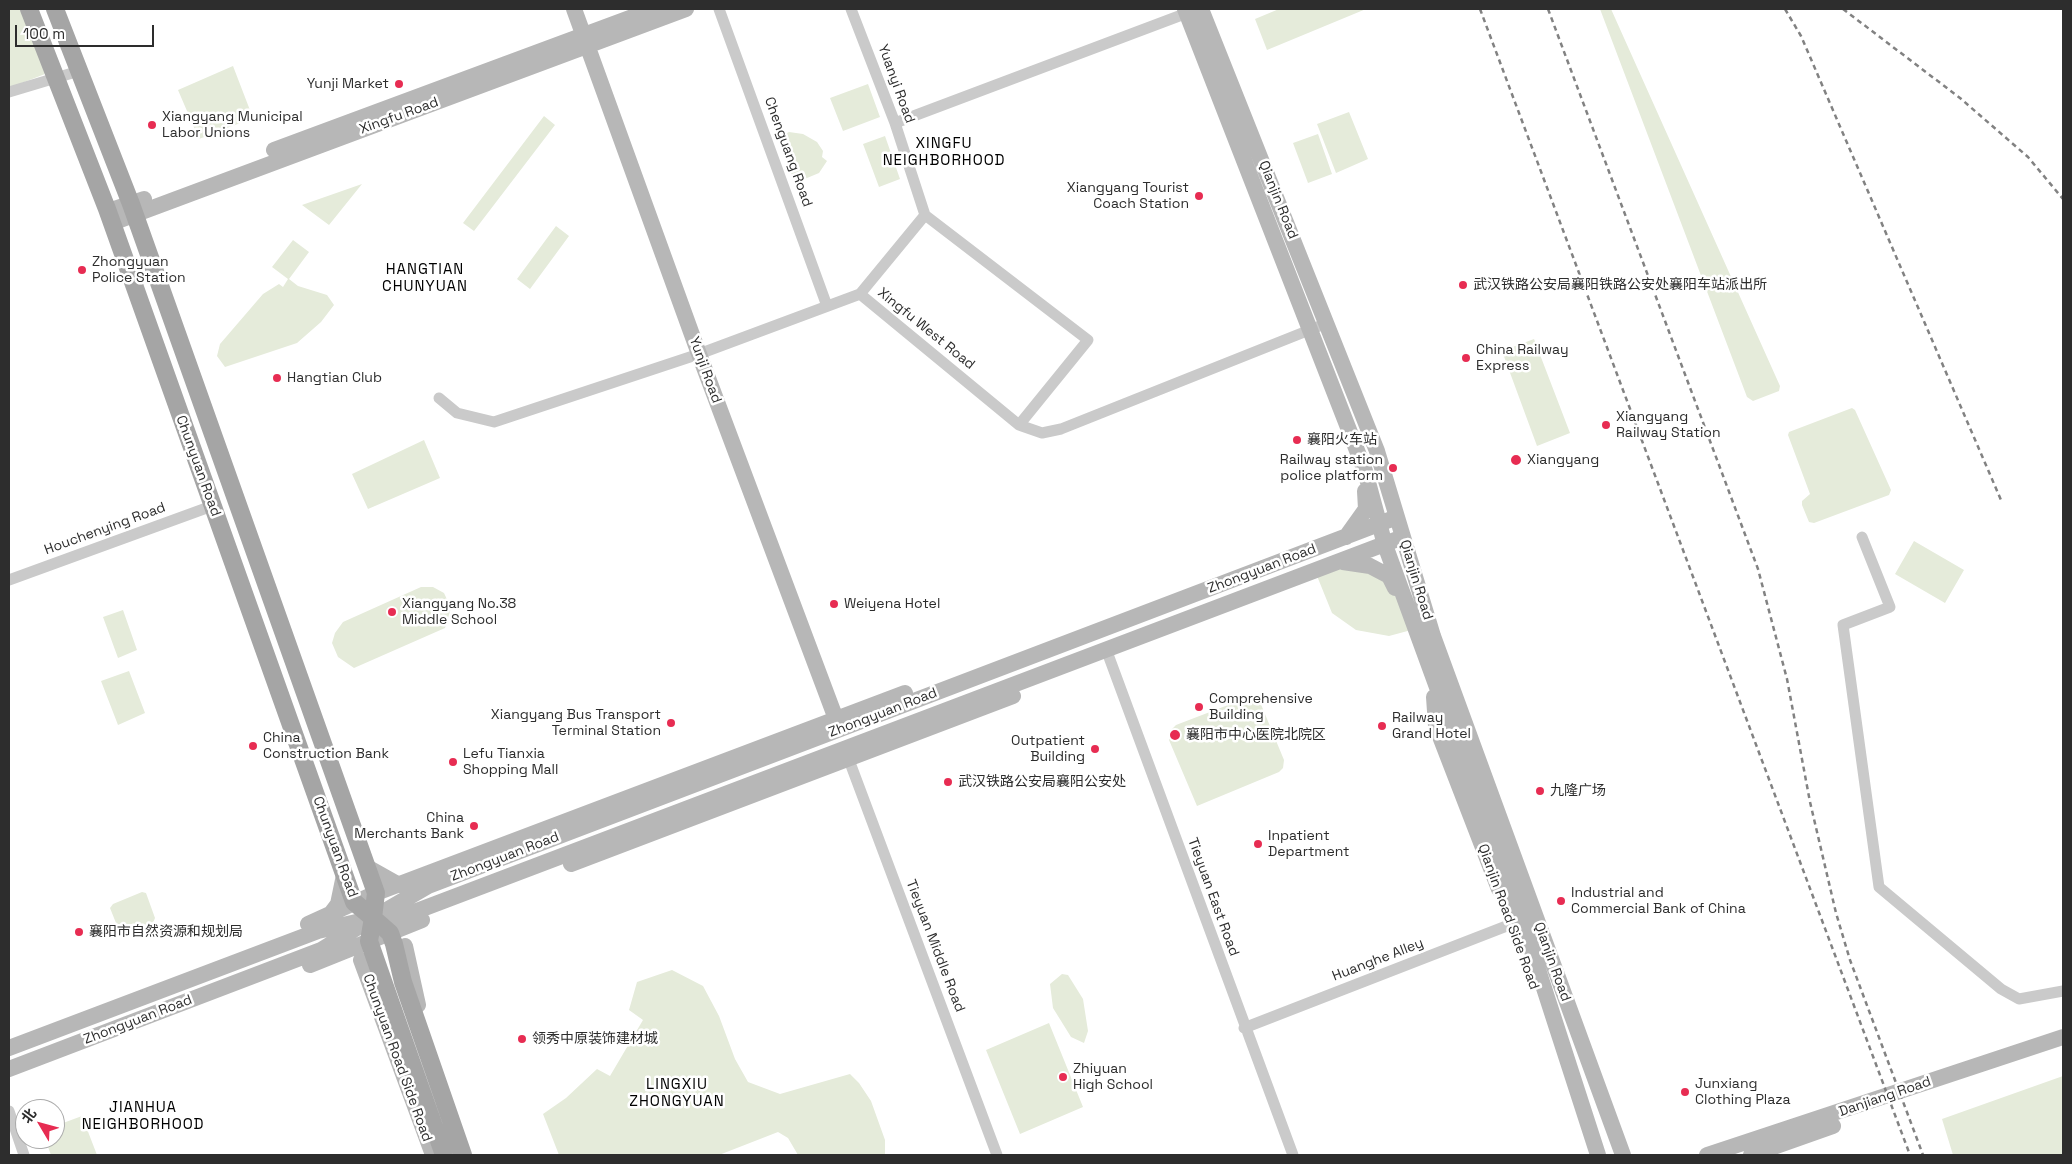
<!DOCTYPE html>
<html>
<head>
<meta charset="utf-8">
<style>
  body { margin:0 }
  #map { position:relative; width:2072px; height:1164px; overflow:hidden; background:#fff; font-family:"Space Grotesk","Noto Sans SC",sans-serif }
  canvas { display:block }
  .frame { position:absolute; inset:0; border:10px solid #2d2d2d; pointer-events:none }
  .north { position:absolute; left:15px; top:1099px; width:50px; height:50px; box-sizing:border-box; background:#fff; border:1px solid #ababab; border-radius:50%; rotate:307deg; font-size:14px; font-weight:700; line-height:20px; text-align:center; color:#2d2d2d }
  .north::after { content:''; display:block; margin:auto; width:18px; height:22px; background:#e72c52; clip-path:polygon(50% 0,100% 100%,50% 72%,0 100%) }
  .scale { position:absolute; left:15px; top:25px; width:139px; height:22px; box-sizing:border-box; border:2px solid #2d2d2d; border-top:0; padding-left:6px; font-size:15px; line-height:18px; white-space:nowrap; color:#2d2d2d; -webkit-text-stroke:4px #fff; paint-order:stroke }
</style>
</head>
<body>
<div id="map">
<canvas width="2072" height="1164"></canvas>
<div class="frame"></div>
<div class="north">北</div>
<div class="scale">100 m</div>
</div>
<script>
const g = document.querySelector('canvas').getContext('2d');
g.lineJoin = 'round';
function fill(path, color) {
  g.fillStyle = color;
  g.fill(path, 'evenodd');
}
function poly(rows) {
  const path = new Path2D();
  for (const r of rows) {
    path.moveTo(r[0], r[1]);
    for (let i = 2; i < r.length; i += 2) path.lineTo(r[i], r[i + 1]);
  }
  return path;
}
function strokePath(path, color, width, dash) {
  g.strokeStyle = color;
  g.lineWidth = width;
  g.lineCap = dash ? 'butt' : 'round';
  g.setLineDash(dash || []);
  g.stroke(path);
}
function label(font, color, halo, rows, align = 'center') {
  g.font = font + ' "Space Grotesk","Noto Sans SC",sans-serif';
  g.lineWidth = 5;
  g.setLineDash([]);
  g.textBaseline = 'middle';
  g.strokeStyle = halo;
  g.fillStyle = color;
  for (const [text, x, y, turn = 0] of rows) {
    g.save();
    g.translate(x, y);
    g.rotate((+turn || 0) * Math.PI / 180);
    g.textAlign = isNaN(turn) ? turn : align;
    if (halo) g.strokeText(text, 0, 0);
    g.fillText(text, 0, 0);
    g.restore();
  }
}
fill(poly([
  [9,9,24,9,45,74,9,88],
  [1279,9,1366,9,1267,50,1255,19],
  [1600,9,1611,9,1780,386,1779,391,1753,401,1747,397],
  [233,66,253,118,199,139,178,90],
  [868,84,880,117,843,131,830,98],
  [1349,112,1368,159,1336,173,1317,124],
  [544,116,555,125,474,231,463,223],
  [789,132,803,134,817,142,823,151,822,157,827,161,819,173,795,183,777,138],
  [1318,134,1332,174,1308,183,1293,143],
  [885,136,900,179,879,187,863,144],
  [362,184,329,225,302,205],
  [556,226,569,236,530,289,517,279],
  [293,240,309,252,289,279,298,286,327,295,334,305,321,322,297,343,225,367,217,356,220,344,263,294,279,284,283,287,288,279,272,267],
  [1534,339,1570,433,1537,446,1502,351],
  [1852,408,1855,410,1891,490,1889,495,1814,523,1809,522,1802,505,1802,501,1810,494,1788,435,1789,432],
  [424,440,440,478,368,509,352,474],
  [1914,541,1964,570,1945,603,1895,574],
  [1340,562,1389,576,1415,629,1389,636,1356,630,1332,613,1315,571],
  [421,587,433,587,444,593,451,608,445,628,354,668,338,657,332,643,335,633,343,622],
  [123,610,137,650,118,658,103,617],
  [129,671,145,713,118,725,101,681],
  [1249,697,1260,702,1284,760,1283,768,1279,772,1197,806,1169,740,1169,732,1176,725],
  [142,892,146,893,155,918,153,923,125,936,120,933,110,908,113,904],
  [672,970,703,986,719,1016,735,1059,748,1082,780,1094,850,1074,859,1083,871,1101,885,1140,885,1155,798,1155,788,1138,778,1132,719,1155,559,1155,543,1114,566,1098,597,1069,610,1076,643,1020,629,1010,637,982],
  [1062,974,1068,975,1083,999,1088,1031,1084,1043,1071,1037,1053,1008,1050,984],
  [1049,1023,1083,1107,1020,1134,986,1050],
  [2063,1076,2063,1155,1953,1155,1942,1119],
  [82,1116,97,1155,51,1155,45,1139,55,1139,55,1126]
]), '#e5ebda');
strokePath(poly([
  [719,9,827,306],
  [851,9,895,123,925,215,860,294],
  [9,92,79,71],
  [895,123,1187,13],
  [925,215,1088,340,1019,425],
  [439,398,457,413,494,422,699,354,860,294,1019,425,1042,433,1061,429,1327,323],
  [1862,537,1890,607,1843,625,1879,887,2001,989,2019,999,2063,991],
  [9,580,212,506],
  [1106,649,1293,1155],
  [846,752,997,1155],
  [1244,1028,1522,920],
  [9,1111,24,1155]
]), '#cacaca', 11);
strokePath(poly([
  [574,9,699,354,839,727],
  [1185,9,1365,471,1385,545,1522,920,1598,1155],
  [1201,9,1377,451,1433,636,1623,1155],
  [274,150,654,9],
  [108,211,144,199],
  [112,223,686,9],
  [1346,537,1366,509,1365,491],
  [1343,562,1370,566,1389,576,1395,588],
  [1434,697,1436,726,1499,889],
  [571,864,1013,696],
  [367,867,399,885,406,885],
  [329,916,338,904,344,875],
  [308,924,376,893,905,693],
  [405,946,418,1005],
  [361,960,433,1155],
  [310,965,422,920],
  [9,1048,318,931,373,918,428,886,1397,517],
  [9,1069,321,950,373,918,401,917,1403,537],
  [1707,1155,2063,1037],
  [1751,1155,1833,1126]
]), '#b7b7b7', 16);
strokePath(poly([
  [29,9,107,209,354,902,373,918,369,941,444,1155],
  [55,9,131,204,376,893,373,918,390,933,394,944,403,982,463,1155]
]), '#a5a5a5', 18);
strokePath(poly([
  [1480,9,1910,1155],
  [1548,9,1758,569,1787,679,1810,802,1836,913,1850,960,1923,1155],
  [1785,9,1801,36,2001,500],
  [1843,9,1960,98,2028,157,2063,199]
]), '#828282', 2.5, [5, 4]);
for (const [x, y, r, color] of [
  [399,84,5,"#e72c52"],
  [152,125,5,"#e72c52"],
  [1199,196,5,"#e72c52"],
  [82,270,5,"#e72c52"],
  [1463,285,5,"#e72c52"],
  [1466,358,5,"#e72c52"],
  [277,378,5,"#e72c52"],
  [1606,425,5,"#e72c52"],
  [1297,440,5,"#e72c52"],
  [1516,460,6,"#e72c52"],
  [1393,468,5,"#e72c52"],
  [834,604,5,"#e72c52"],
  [392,612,5,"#e72c52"],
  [1199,707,5,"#e72c52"],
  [671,723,5,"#e72c52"],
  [1382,726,5,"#e72c52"],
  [1175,735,6,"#e72c52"],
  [253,746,5,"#e72c52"],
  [1095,749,5,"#e72c52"],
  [453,762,5,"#e72c52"],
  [948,782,5,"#e72c52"],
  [1540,791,5,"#e72c52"],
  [474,826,5,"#e72c52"],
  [1258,844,5,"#e72c52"],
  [1561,901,5,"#e72c52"],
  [79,932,5,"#e72c52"],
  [522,1039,5,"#e72c52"],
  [1063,1077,5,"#e72c52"],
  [1685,1092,5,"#e72c52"]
]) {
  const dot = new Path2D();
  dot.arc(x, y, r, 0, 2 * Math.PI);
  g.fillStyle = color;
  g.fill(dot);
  strokePath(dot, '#fff', 2);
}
label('14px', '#2d2d2d', '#fff', [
  ["Yunji Market",389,84,"right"],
  ["Xiangyang Municipal",162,117],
  ["Labor Unions",162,133],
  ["Xiangyang Tourist",1189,188,"right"],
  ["Coach Station",1189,204,"right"],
  ["Zhongyuan",92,262],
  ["Police Station",92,278],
  ["武汉铁路公安局襄阳铁路公安处襄阳车站派出所",1473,285],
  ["China Railway",1476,350],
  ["Express",1476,366],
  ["Hangtian Club",287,378],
  ["Xiangyang",1616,417],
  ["Railway Station",1616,433],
  ["襄阳火车站",1307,440],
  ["Railway station",1383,460,"right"],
  ["police platform",1383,476,"right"],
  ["Xiangyang",1527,460],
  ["Xiangyang No.38",402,604],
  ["Middle School",402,620],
  ["Weiyena Hotel",844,604],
  ["Comprehensive",1209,699],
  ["Building",1209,715],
  ["Xiangyang Bus Transport",661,715,"right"],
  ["Terminal Station",661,731,"right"],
  ["Railway",1392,718],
  ["Grand Hotel",1392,734],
  ["襄阳市中心医院北院区",1186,735],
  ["China",263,738],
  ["Construction Bank",263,754],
  ["Outpatient",1085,741,"right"],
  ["Building",1085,757,"right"],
  ["Lefu Tianxia",463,754],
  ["Shopping Mall",463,770],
  ["武汉铁路公安局襄阳公安处",958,782],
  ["九隆广场",1550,791],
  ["China",464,818,"right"],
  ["Merchants Bank",464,834,"right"],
  ["Inpatient",1268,836],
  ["Department",1268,852],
  ["Industrial and",1571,893],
  ["Commercial Bank of China",1571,909],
  ["襄阳市自然资源和规划局",89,932],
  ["领秀中原装饰建材城",532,1039],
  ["Zhiyuan",1073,1069],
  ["High School",1073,1085],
  ["Junxiang",1695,1084],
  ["Clothing Plaza",1695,1100]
], 'left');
label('14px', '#2d2d2d', '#fff', [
  ["Yuanyi Road",896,84,70],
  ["Xingfu Road",399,116,-20],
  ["Chenguang Road",788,152,70],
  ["Qianjin Road",1278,200,68],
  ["Xingfu West Road",926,329,39],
  ["Yunji Road",705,370,70],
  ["Chunyuan Road",198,466,70],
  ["Houchenying Road",105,529,-20],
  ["Zhongyuan Road",1262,569,-21],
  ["Qianjin Road",1416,580,73],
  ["Zhongyuan Road",883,713,-21],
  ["Chunyuan Road",335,847,70],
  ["Zhongyuan Road",505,857,-21],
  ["Tieyuan East Road",1213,897,70],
  ["Qianjin Road Side Road",1508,917,70],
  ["Tieyuan Middle Road",935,946,69],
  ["Huanghe Alley",1378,960,-21],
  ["Qianjin Road",1552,962,70],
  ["Zhongyuan Road",138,1020,-21],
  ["Chunyuan Road Side Road",397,1058,70],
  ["Danjiang Road",1885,1097,-19]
]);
g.letterSpacing = '1px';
label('15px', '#000', '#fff', [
  ["XINGFU",944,144],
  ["NEIGHBORHOOD",944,161],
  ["HANGTIAN",425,270],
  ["CHUNYUAN",425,287],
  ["LINGXIU",677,1085],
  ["ZHONGYUAN",677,1102],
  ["JIANHUA",143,1108],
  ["NEIGHBORHOOD",143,1125]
]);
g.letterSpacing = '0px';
</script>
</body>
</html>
